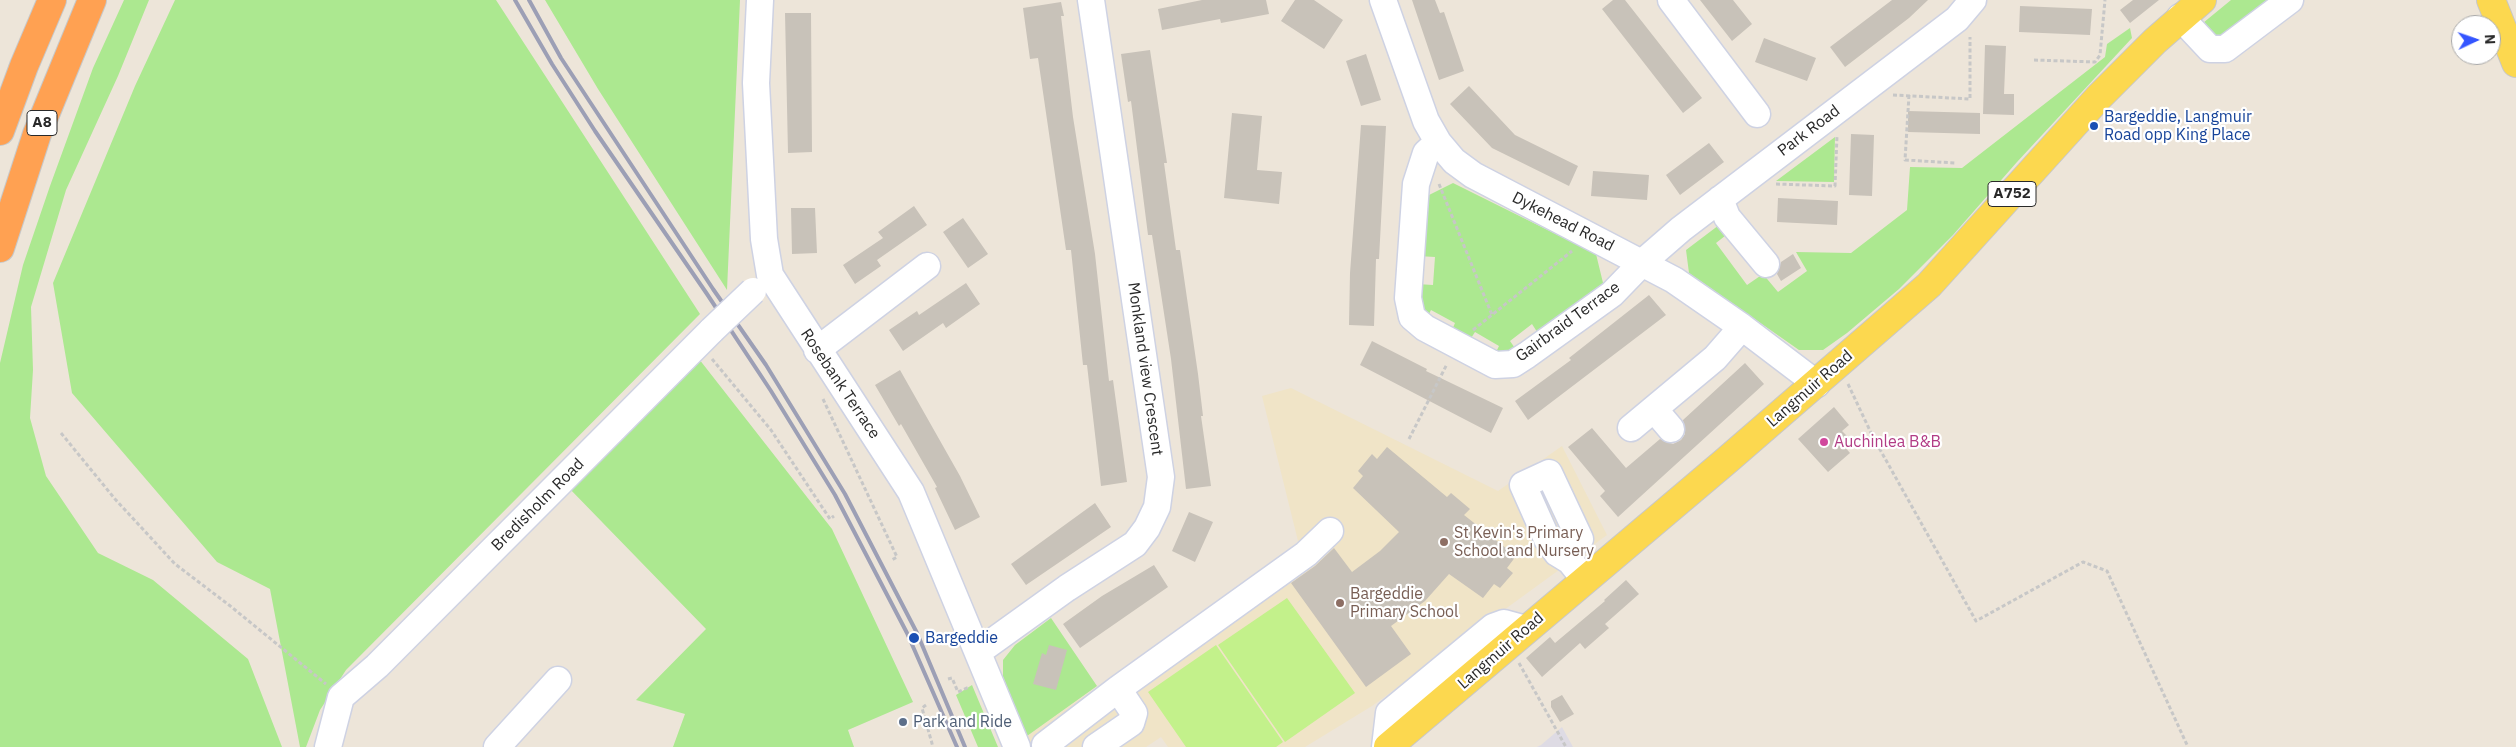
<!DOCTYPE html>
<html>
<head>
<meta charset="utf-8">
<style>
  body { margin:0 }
  #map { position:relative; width:2516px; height:747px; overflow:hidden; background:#ede5d9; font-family:"IBM Plex Sans",sans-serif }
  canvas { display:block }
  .north { position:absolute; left:2451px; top:15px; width:50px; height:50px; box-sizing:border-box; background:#fff; border:1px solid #a9a9a9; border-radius:50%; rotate:87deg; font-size:14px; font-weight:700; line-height:20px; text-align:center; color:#292929 }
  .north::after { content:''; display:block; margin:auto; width:18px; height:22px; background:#3455ff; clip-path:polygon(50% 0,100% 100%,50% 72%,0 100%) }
</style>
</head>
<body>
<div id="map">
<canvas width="2516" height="747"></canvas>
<div class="north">N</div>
</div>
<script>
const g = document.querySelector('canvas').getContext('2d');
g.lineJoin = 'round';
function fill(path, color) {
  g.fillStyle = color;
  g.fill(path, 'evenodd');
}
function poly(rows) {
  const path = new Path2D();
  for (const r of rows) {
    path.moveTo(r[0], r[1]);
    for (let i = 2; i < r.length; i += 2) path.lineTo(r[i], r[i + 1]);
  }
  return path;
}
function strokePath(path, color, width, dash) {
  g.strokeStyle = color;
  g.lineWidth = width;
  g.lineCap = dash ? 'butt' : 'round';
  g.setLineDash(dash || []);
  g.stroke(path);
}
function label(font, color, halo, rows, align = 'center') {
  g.font = font + ' "IBM Plex Sans",sans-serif';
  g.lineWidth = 4.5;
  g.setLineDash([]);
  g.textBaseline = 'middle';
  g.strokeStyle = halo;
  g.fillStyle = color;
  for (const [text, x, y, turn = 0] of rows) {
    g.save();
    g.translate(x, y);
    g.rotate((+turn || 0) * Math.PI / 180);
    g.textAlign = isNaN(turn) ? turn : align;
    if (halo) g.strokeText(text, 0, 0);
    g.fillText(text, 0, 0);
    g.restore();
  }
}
fill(poly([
  [1562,727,1573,747,1537,747,1541,745]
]), '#dedbe4');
fill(poly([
  [1291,388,1498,491,1562,446,1607,535,1372,706,1305,747,1168,747,1161,737,1146,747,1032,747,1027,736,1299,545,1262,396]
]), '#f0e4c7');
fill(poly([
  [124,0,149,0,118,76,66,190,31,307,33,370,30,418,46,476,98,553,153,580,248,659,282,747,0,747,0,363,23,265,50,186,93,68],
  [175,0,496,0,700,314,346,670,320,710,306,747,300,747,270,589,217,562,72,393,53,283,135,86],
  [545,0,740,0,727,290,598,89],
  [2231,0,2277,0,2225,38,2208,37,2203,23],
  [2130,28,2132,38,2017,162,1953,235,1899,289,1847,333,1823,350,1799,350,1689,273,1686,250,1723,222,1730,232,1716,243,1747,285,1763,274,1778,292,1807,271,1796,252,1851,253,1907,210,1910,167,1962,168,2105,57,2107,44],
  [1835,137,1834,182,1776,181],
  [1453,183,1596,254,1604,287,1541,338,1532,324,1510,341,1519,354,1493,358,1499,346,1475,332,1466,346,1449,337,1455,323,1431,310,1424,324,1417,284,1433,285,1435,257,1418,256,1423,198],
  [699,359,832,529,913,702,848,730,854,747,673,747,685,714,636,700,706,629,568,487],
  [1051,618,1097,686,1027,736,1003,677,1003,660,1015,645],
  [972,685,998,747,978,747,956,695]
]), '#ace890');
fill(poly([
  [1287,598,1355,693,1285,742,1218,645],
  [1216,645,1283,742,1276,747,1186,747,1148,692]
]), '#c3f18b');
fill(poly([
  [1202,0,1266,0,1269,14,1221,23,1220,19,1162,30,1158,9],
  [1295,0,1314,0,1343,20,1324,49,1281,21],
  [1412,0,1435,0,1440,13,1444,12,1464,71,1439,80],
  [1613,0,1625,0,1702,98,1683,113,1602,9],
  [1700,0,1733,0,1752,24,1732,41],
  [1892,0,1928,0,1909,18,1845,67,1830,47],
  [2133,0,2159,0,2130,23,2120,10],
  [1061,2,1064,16,1061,16,1073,117,1095,254,1109,381,1113,380,1127,482,1101,486,1087,365,1083,365,1071,250,1066,250,1038,58,1030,59,1023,8],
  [2020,6,2092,9,2090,35,2019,32],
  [785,13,811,13,812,152,788,153],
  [1764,38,1816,58,1807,81,1755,62],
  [1985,45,2006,46,2004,94,2014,94,2014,115,1983,114],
  [1150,50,1167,163,1164,163,1176,250,1180,250,1198,374,1203,416,1201,416,1211,486,1186,489,1171,359,1152,235,1148,235,1131,101,1128,102,1121,54],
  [1366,54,1381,100,1361,106,1346,61],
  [1469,86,1515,135,1578,166,1569,186,1492,148,1450,104],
  [1908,111,1980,113,1980,134,1908,132],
  [1232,113,1262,116,1257,170,1282,172,1279,204,1224,198],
  [1361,125,1386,126,1379,259,1376,259,1374,326,1349,325,1350,273],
  [1851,134,1874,135,1872,196,1849,195],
  [1709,143,1724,162,1680,195,1666,175],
  [1593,171,1649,175,1647,200,1591,196],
  [1778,198,1838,201,1837,225,1777,222],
  [914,206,927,225,877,260,881,266,855,284,843,265,883,238,878,232],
  [791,208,815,208,817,253,792,254],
  [963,218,988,254,968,268,943,232],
  [1793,254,1801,268,1781,281,1777,274,1781,262],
  [966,283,980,304,946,328,943,323,903,351,889,330,917,311,919,315],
  [1649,295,1666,315,1528,420,1515,401,1571,360,1569,358],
  [1372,341,1427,369,1426,371,1503,408,1491,433,1360,365],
  [1745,363,1764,384,1618,517,1600,496,1605,491,1568,447,1592,428,1626,468,1660,439,1673,444,1681,440,1685,434,1683,420],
  [900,370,960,476,980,517,955,530,935,488,937,487,901,424,899,426,875,385],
  [1834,407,1849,425,1842,431,1850,439,1843,445,1850,453,1828,472,1798,439],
  [1387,447,1447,497,1451,493,1470,509,1464,515,1516,556,1507,568,1513,573,1500,588,1494,584,1483,598,1449,574,1425,601,1391,626,1411,654,1366,687,1291,583,1315,566,1334,548,1352,572,1380,551,1399,532,1353,488,1363,476,1358,471,1372,454,1377,459],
  [1095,503,1111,527,1026,585,1011,564],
  [1189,512,1213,522,1195,562,1172,551],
  [1154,565,1168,587,1080,648,1063,624,1102,596],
  [1626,580,1639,594,1605,624,1609,628,1585,649,1580,643,1542,677,1526,658,1550,637,1555,643,1605,601,1604,600],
  [1049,645,1067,650,1056,690,1033,684,1042,653,1046,655],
  [1562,695,1574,714,1560,722,1551,707,1551,701]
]), '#c8c2b9');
const minor = poly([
  [760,0,756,83,764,239,770,275,911,492,1017,747],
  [1383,0,1426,121,1438,142,1454,161,1473,175,1674,280,1742,327,1817,384],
  [1671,0,1757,114],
  [2180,17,2210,49,2225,49,2290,0],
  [1438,142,1426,153,1416,184,1408,298,1412,317,1425,328,1495,365,1513,364,1527,355,1612,294,1643,262,1681,229,1957,19,1973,0],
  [1720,199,1727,217,1766,264],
  [817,350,927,266],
  [1654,409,1671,429],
  [1631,428,1715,358,1742,327],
  [1557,553,1580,539,1549,473,1523,485,1547,539,1557,553,1570,561,1585,580],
  [978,652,1067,588,1135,544,1147,528,1157,507,1161,477,1091,0],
  [328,747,341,697,377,666,712,330],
  [497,747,558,680],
  [1048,747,1045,745,1118,689,1306,554,1330,531],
  [1096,747,1131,723,1134,713,1118,689],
  [1385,747,1389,713,1493,627,1504,623,1526,629]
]);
const major = poly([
  [2491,0,2516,63],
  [1388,747,1726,461,1929,285,2099,97,2155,41,2202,0]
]);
const highway = poly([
  [0,131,24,66,52,0],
  [0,248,37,134,92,0]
]);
strokePath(minor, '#ced2e3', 29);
strokePath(major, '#c7c7c7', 30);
strokePath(highway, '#c7c7c7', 30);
strokePath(poly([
  [2034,60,2095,62,2100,55,2105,0],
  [1893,95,1970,99,1970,37],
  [1909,95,1905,160,1956,163],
  [1439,184,1492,315],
  [1776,184,1835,186,1837,136],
  [1473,330,1572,251],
  [712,359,771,430,830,519,834,516],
  [1848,384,1873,437,1976,621,2083,562,2107,571,2188,747],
  [823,399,897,557,892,560],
  [61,433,115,499,175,564,229,605,326,684],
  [1409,439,1447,364],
  [1519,663,1566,747],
  [948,679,952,678,958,692,969,687],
  [926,705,922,708,933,747]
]), '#c7c7c7', 3, [4, 2.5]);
strokePath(minor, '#fff', 26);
strokePath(major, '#fcd84f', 28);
strokePath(highway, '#ffa152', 28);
strokePath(poly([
  [515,0,552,64,595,131,707,294,771,391,835,495,907,633,957,747],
  [529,0,561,58,713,289,766,365,845,494,917,633,965,747]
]), '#9c9fb5', 4);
const minorBridge = poly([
  [712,330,753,291]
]);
strokePath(minorBridge, '#ced2e3', 29, []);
strokePath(minorBridge, '#fff', 26);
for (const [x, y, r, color] of [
  [2094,126,5,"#1a4fb4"],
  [1824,442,5,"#d1479c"],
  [1444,542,5,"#8d6e63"],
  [1340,603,5,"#8d6e63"],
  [914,638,6,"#1a4fb4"],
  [903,722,5,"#5c6f8a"]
]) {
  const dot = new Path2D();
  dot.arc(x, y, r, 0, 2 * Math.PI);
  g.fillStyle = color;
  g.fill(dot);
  strokePath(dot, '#fff', 2);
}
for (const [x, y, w] of [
  [42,123,30],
  [2012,194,48]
]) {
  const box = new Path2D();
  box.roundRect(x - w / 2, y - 12.5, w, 25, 4);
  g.fillStyle = '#fff';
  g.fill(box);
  strokePath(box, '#292929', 1);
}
label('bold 15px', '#292929', null, [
  ["A8",42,123],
  ["A752",2012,194]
]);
label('16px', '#164399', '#fff', [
  ["Bargeddie, Langmuir",2104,117],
  ["Road opp King Place",2104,135],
  ["Bargeddie",925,638]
], 'left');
label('16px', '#292929', '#fff', [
  ["Park Road",1809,131,-37],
  ["Dykehead Road",1563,222,27],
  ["Gairbraid Terrace",1568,322,-36],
  ["Monkland view Crescent",1145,369,82],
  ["Rosebank Terrace",840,384,56],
  ["Langmuir Road",1810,389,-41],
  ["Bredisholm Road",538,505,-45],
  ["Langmuir Road",1501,651,-41]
]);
label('16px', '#b23c85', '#fff', [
  ["Auchinlea B&B",1834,442]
], 'left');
label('16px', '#785e54', '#fff', [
  ["St Kevin's Primary",1454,533],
  ["School and Nursery",1454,551],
  ["Bargeddie",1350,594],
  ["Primary School",1350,612]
], 'left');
label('16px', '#4e5e75', '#fff', [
  ["Park and Ride",913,722]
], 'left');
</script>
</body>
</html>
